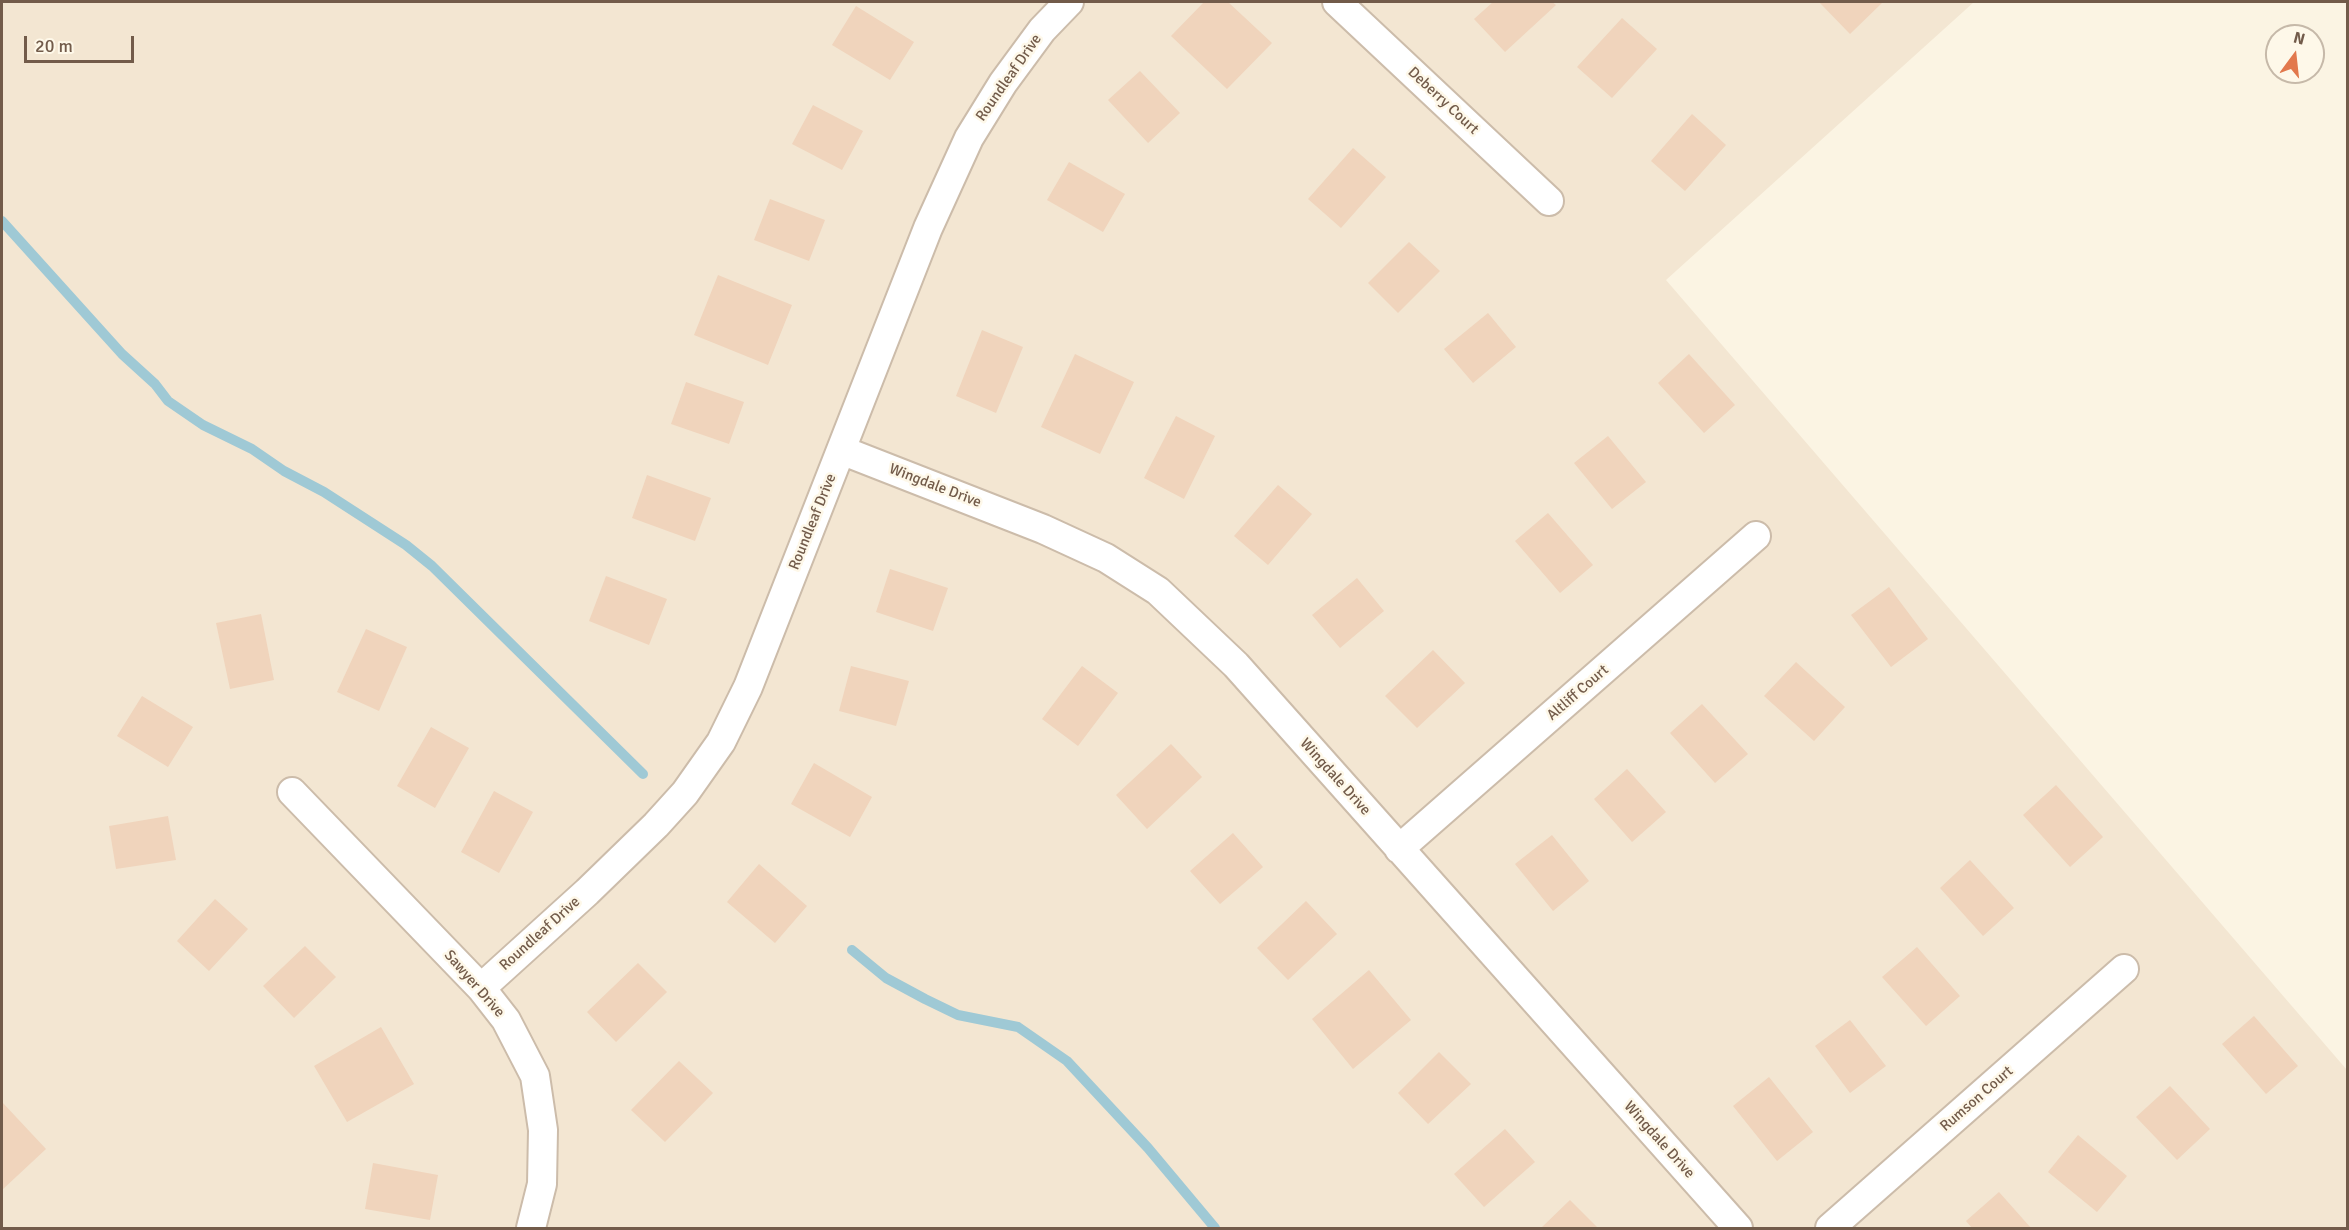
<!DOCTYPE html>
<html>
<head>
<meta charset="utf-8">
<style>
  body { margin:0 }
  #map { position:relative; width:2349px; height:1230px; overflow:hidden; background:#fbf4e3; font-family:Signika,sans-serif }
  canvas { display:block }
  .frame { position:absolute; inset:0; border:3px solid #725b4a; pointer-events:none }
  .north { position:absolute; left:2265px; top:24px; width:60px; height:60px; box-sizing:border-box; background:#fef8e9; border:2px solid #c6b9a9; border-radius:50%; rotate:15deg; font-size:16px; font-weight:700; line-height:24px; text-align:center; color:#725b4a }
  .north::after { content:''; display:block; margin:auto; width:21px; height:27px; background:#e2784c; clip-path:polygon(50% 0,100% 100%,50% 72%,0 100%) }
  .scale { position:absolute; left:24px; top:36px; width:110px; height:27px; box-sizing:border-box; border:3px solid #725b4a; border-top:0; padding-left:8px; font-size:18px; line-height:21px; white-space:nowrap; color:#725b4a; -webkit-text-stroke:4px #fef8e9; paint-order:stroke }
</style>
</head>
<body>
<div id="map">
<canvas width="2349" height="1230"></canvas>
<div class="frame"></div>
<div class="north">N</div>
<div class="scale">20 m</div>
</div>
<script>
const g = document.querySelector('canvas').getContext('2d');
g.lineJoin = 'round';
function fill(path, color) {
  g.fillStyle = color;
  g.fill(path, 'evenodd');
}
function poly(rows) {
  const path = new Path2D();
  for (const r of rows) {
    path.moveTo(r[0], r[1]);
    for (let i = 2; i < r.length; i += 2) path.lineTo(r[i], r[i + 1]);
  }
  return path;
}
function strokePath(path, color, width, dash) {
  g.strokeStyle = color;
  g.lineWidth = width;
  g.lineCap = dash ? 'butt' : 'round';
  g.setLineDash(dash || []);
  g.stroke(path);
}
function label(font, color, halo, rows, align = 'center') {
  g.font = font + ' Signika,sans-serif';
  g.lineWidth = 5;
  g.setLineDash([]);
  g.textBaseline = 'middle';
  g.strokeStyle = halo;
  g.fillStyle = color;
  for (const [text, x, y, turn = 0] of rows) {
    g.save();
    g.translate(x, y);
    g.rotate((+turn || 0) * Math.PI / 180);
    g.textAlign = isNaN(turn) ? turn : align;
    if (halo) g.strokeText(text, 0, 0);
    g.fillText(text, 0, 0);
    g.restore();
  }
}
fill(poly([
  [2,2,1974,2,1666,280,2347,1070,2347,1228,2,1228]
]), '#f3e6d2');
strokePath(poly([
  [2,221,122,354,155,384,168,401,203,425,252,449,284,471,324,492,406,545,432,566,643,774],
  [852,950,886,978,925,999,958,1015,1018,1027,1067,1061,1148,1148,1215,1228]
]), '#9fc9d5', 10);
fill(poly([
  [1204,2,1228,2,1272,43,1227,89,1171,36],
  [1493,2,1552,2,1556,5,1505,52,1474,19],
  [1819,2,1883,2,1850,34],
  [856,6,914,42,890,80,832,45],
  [1622,18,1657,49,1612,98,1577,67],
  [1140,71,1180,113,1148,143,1108,100],
  [813,105,863,131,842,170,792,144],
  [1692,114,1726,145,1685,191,1651,161],
  [1353,148,1386,177,1341,228,1308,199],
  [1069,162,1125,194,1103,232,1047,200],
  [770,199,825,220,809,261,754,240],
  [1409,242,1440,271,1398,313,1368,283],
  [718,275,792,305,768,365,694,335],
  [1488,313,1516,347,1473,383,1444,349],
  [982,330,1023,347,996,413,956,396],
  [1075,354,1134,382,1100,454,1041,427],
  [1689,354,1735,405,1704,433,1658,383],
  [686,382,744,402,729,444,671,424],
  [1176,416,1215,436,1184,499,1144,478],
  [1608,436,1646,482,1612,509,1574,463],
  [647,475,711,498,695,541,632,518],
  [1278,485,1312,514,1268,565,1234,536],
  [1548,513,1593,565,1560,593,1515,541],
  [890,569,948,588,933,631,876,612],
  [606,576,667,599,649,645,589,621],
  [1357,578,1384,611,1340,648,1312,615],
  [1889,587,1928,639,1891,667,1851,615],
  [261,614,274,680,230,689,216,623],
  [366,629,407,647,379,711,337,692],
  [1433,650,1465,683,1417,728,1385,696],
  [1796,662,1845,707,1814,741,1764,696],
  [851,666,909,681,896,726,839,711],
  [1082,666,1118,693,1078,746,1042,719],
  [142,696,193,727,168,767,117,736],
  [1702,704,1748,754,1715,783,1670,733],
  [431,727,469,748,435,808,397,786],
  [1171,744,1202,777,1147,829,1116,795],
  [814,763,872,797,850,837,791,804],
  [1627,769,1666,812,1632,842,1594,799],
  [2056,785,2103,837,2070,867,2023,815],
  [494,791,533,812,499,873,461,852],
  [168,816,176,860,116,869,109,826],
  [1233,833,1263,867,1220,904,1190,871],
  [1552,835,1589,881,1553,911,1515,864],
  [1970,860,2014,908,1983,936,1940,888],
  [759,864,807,906,775,943,727,902],
  [215,899,248,929,209,971,177,941],
  [1306,901,1337,934,1288,980,1257,948],
  [305,946,336,977,294,1018,263,986],
  [1917,947,1960,996,1926,1026,1882,977],
  [638,963,667,992,616,1042,587,1012],
  [1369,970,1411,1020,1353,1069,1312,1019],
  [2254,1016,2298,1066,2266,1094,2222,1044],
  [1850,1020,1886,1066,1850,1093,1815,1046],
  [381,1027,414,1084,347,1122,314,1066],
  [1439,1052,1471,1084,1428,1124,1398,1093],
  [679,1061,713,1093,665,1142,631,1110],
  [1769,1077,1813,1132,1777,1161,1733,1106],
  [2170,1086,2210,1129,2177,1160,2136,1117],
  [2,1102,46,1149,2,1190],
  [1505,1129,1535,1162,1484,1207,1454,1174],
  [2078,1135,2127,1176,2097,1212,2048,1172],
  [373,1163,438,1175,430,1220,365,1209],
  [1999,1192,2031,1228,1972,1228,1966,1221],
  [1570,1200,1598,1228,1541,1228]
]), '#f0d4bc');
const minor = poly([
  [1337,2,1549,201],
  [841,450,1043,529,1106,558,1158,591,1236,665,1738,1228],
  [292,792,481,988,506,1020,535,1076,543,1130,542,1184,531,1228],
  [1399,849,1756,536],
  [481,988,587,892,656,825,685,793,721,742,748,687,928,228,969,138,1003,83,1042,30,1069,2],
  [1830,1228,2124,969]
]);
strokePath(minor, '#ccbcaa', 32);
strokePath(minor, '#fff', 28);
label('15px', '#725b4a', '#fef8e9', [
  ["Roundleaf Drive",1009,78,-55],
  ["Deberry Court",1443,101,43],
  ["Wingdale Drive",935,486,21],
  ["Roundleaf Drive",813,522,-68],
  ["Altliff Court",1578,693,-41],
  ["Wingdale Drive",1335,777,48],
  ["Roundleaf Drive",540,934,-42],
  ["Sawyer Drive",474,984,49],
  ["Rumson Court",1977,1099,-41],
  ["Wingdale Drive",1659,1140,48]
]);
</script>
</body>
</html>
